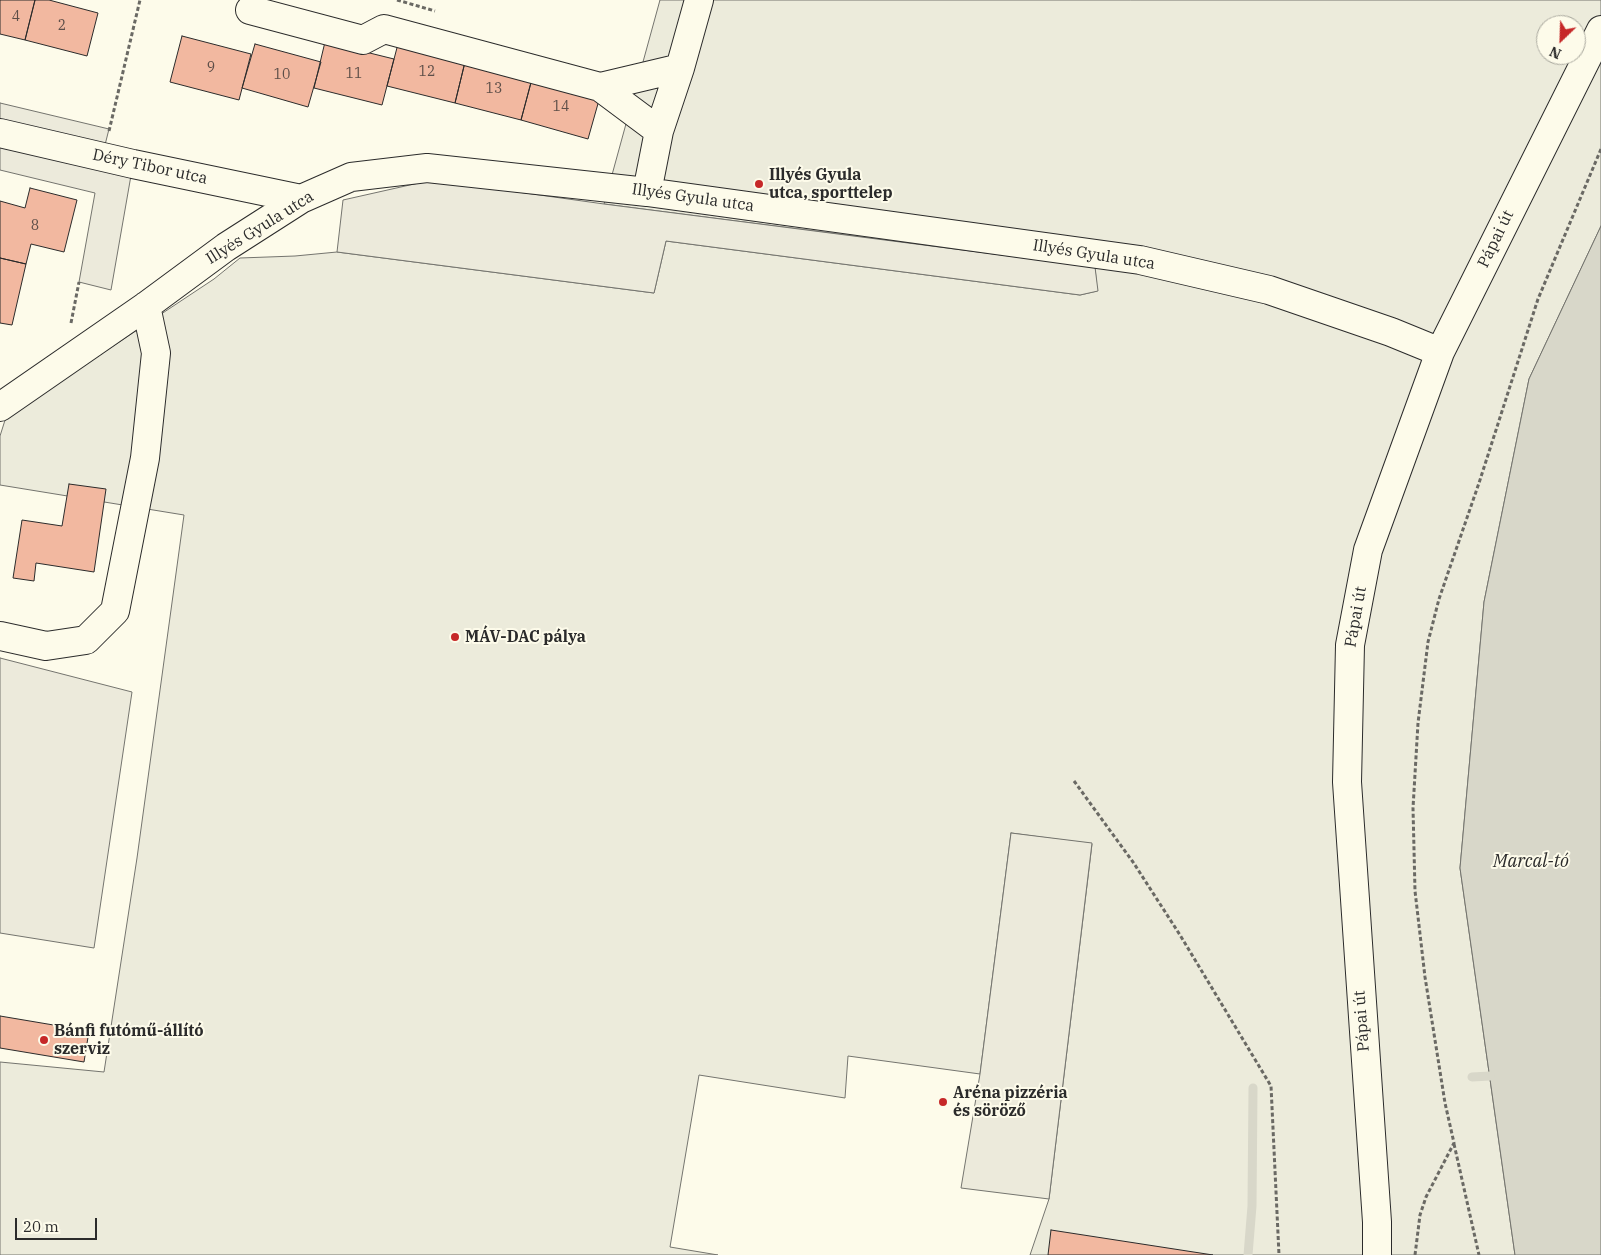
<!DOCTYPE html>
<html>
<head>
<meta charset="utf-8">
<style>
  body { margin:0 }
  #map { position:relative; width:1601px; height:1255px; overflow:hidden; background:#fdfbea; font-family:"IBM Plex Serif",serif }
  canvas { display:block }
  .north { position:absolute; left:1536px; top:15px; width:50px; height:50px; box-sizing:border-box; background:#fdfbea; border:1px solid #a9a89e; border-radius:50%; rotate:204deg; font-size:14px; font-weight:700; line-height:20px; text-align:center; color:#2b2b2b }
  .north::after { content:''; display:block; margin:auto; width:18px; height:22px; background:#c62828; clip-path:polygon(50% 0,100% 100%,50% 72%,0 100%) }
  .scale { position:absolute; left:15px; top:1218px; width:82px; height:22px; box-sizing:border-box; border:2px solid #2b2b2b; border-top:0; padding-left:6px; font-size:15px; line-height:18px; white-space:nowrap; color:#2b2b2b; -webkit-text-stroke:4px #fdfbea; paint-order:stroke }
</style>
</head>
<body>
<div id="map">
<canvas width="1601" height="1255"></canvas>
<div class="north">N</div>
<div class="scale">20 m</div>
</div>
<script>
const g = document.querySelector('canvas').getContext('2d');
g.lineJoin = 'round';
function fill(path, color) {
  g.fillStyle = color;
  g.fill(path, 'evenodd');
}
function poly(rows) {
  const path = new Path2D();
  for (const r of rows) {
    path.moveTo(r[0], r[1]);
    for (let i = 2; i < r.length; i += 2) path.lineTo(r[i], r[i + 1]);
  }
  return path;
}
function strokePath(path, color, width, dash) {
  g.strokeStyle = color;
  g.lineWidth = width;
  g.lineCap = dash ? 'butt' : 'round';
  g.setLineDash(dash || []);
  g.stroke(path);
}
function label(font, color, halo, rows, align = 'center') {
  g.font = font + ' "IBM Plex Serif",serif';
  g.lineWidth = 4;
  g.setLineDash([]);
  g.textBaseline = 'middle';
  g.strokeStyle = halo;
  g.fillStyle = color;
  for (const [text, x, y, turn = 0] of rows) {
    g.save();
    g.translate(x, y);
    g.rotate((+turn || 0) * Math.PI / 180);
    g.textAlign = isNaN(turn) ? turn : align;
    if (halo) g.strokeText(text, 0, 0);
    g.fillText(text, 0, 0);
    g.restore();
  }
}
const green = poly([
  [660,0,1601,0,1601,226,1529,379,1484,602,1460,868,1515,1255,1030,1255,1049,1199,1092,844,1011,833,980,1074,848,1056,845,1098,699,1075,670,1247,718,1255,0,1255,0,1062,104,1072,137,858,184,515,0,485,0,436,6,417,214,279,240,258,295,256,337,252,654,293,666,241,1080,295,1097,291,1095,267,604,204,660,0],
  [1546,25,1576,25,1576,55,1546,55,1546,25]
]);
fill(green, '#ecebdb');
strokePath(green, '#74746e', 1);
const parking = poly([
  [0,103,109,129,102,157,133,164,111,290,79,282,95,193,0,170,0,103],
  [432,180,604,204,1095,267,1098,291,1080,295,666,241,654,293,337,252,343,200,432,180],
  [0,658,132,692,94,948,0,933,0,658],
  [1011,833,1092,843,1049,1199,961,1188,980,1074,1011,833]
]);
fill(parking, '#eceadb');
strokePath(parking, '#74746e', 1);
const water = poly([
  [1601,226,1601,1255,1515,1255,1460,868,1484,602,1529,379,1601,226]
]);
fill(water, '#d8d7c9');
strokePath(water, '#74746e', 1);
strokePath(poly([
  [1472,1077,1490,1076],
  [1248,1255,1252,1206,1253,1088]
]), '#d8d7c9', 9);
const building = poly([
  [0,0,35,0,25,40,0,34,0,0],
  [35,0,49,0,98,13,87,56,25,40,35,0],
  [182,36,251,54,239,100,170,82,182,36],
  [399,40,466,58,455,103,387,86,399,40],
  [325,42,394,59,382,105,314,88,325,42],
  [255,44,321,62,308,107,242,88,255,44],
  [466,58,533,75,521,120,455,103,466,58],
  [533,75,601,93,588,139,521,120,533,75],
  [30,188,77,200,64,252,31,244,26,264,0,258,0,201,25,208,30,188],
  [0,258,26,264,12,325,0,323,0,258],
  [69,484,106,489,94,572,36,563,34,581,13,578,22,520,62,526,69,484],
  [0,1016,89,1031,84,1062,0,1048,0,1016],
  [1051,1230,1213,1255,1048,1255,1051,1230]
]);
fill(building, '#f2b8a0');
strokePath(building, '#2b2b2b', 1);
const minor = poly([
  [250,10,363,40,384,29,600,87,659,131],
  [600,87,680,68],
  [0,133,133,164,301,199],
  [647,192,659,131,680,68,699,0],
  [0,407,146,306,226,247,301,199,351,177,427,168,647,192,1140,260,1269,290,1391,332,1440,352],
  [0,636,46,646,86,640,115,611,145,458,156,353,146,306],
  [1377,1255,1377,1222,1347,782,1350,645,1368,550,1440,352,1601,30]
]);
strokePath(minor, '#2b2b2b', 30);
strokePath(poly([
  [397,0,435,11],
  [109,131,140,0],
  [71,323,79,282],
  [1074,781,1133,862,1180,935,1271,1086,1279,1255],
  [1454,1144,1479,1255],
  [1415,1255,1420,1215,1426,1197,1454,1143,1445,1103,1425,977,1415,891,1413,808,1418,723,1428,642,1439,599,1479,483,1538,299,1601,149]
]), '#6a6964', 3, [4, 2.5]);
strokePath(minor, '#fdfbea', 28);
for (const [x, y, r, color] of [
  [759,184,5,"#c62828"],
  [455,637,5,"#c62828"],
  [44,1040,5,"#c62828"],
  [943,1102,5,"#c62828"]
]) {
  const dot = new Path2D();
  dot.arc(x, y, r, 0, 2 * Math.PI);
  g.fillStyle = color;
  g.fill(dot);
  strokePath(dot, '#fdfbea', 2);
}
label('14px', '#5d4e48', null, [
  ["4",16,17],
  ["2",62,26],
  ["9",211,68],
  ["12",427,72],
  ["11",354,74],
  ["10",282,75],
  ["13",494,89],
  ["14",561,107],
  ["8",35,226]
]);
label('16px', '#2b2b2b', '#fdfbea', [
  ["Déry Tibor utca",150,167,12],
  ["Illyés Gyula utca",693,198,8],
  ["Illyés Gyula utca",260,228,-32],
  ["Pápai út",1496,239,-64],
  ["Illyés Gyula utca",1094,255,9],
  ["Pápai út",1356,617,-80],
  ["Pápai út",1362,1021,-94]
]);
label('bold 16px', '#2b2b2b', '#fdfbea', [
  ["Illyés Gyula",769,175],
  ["utca, sporttelep",769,193],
  ["MÁV-DAC pálya",465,637],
  ["Bánfi futómű-állító",54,1031],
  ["szerviz",54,1049],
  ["Aréna pizzéria",953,1093],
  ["és söröző",953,1111]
], 'left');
label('italic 18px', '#2b2b2b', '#fdfbea', [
  ["Marcal-tó",1531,862]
]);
</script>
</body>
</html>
